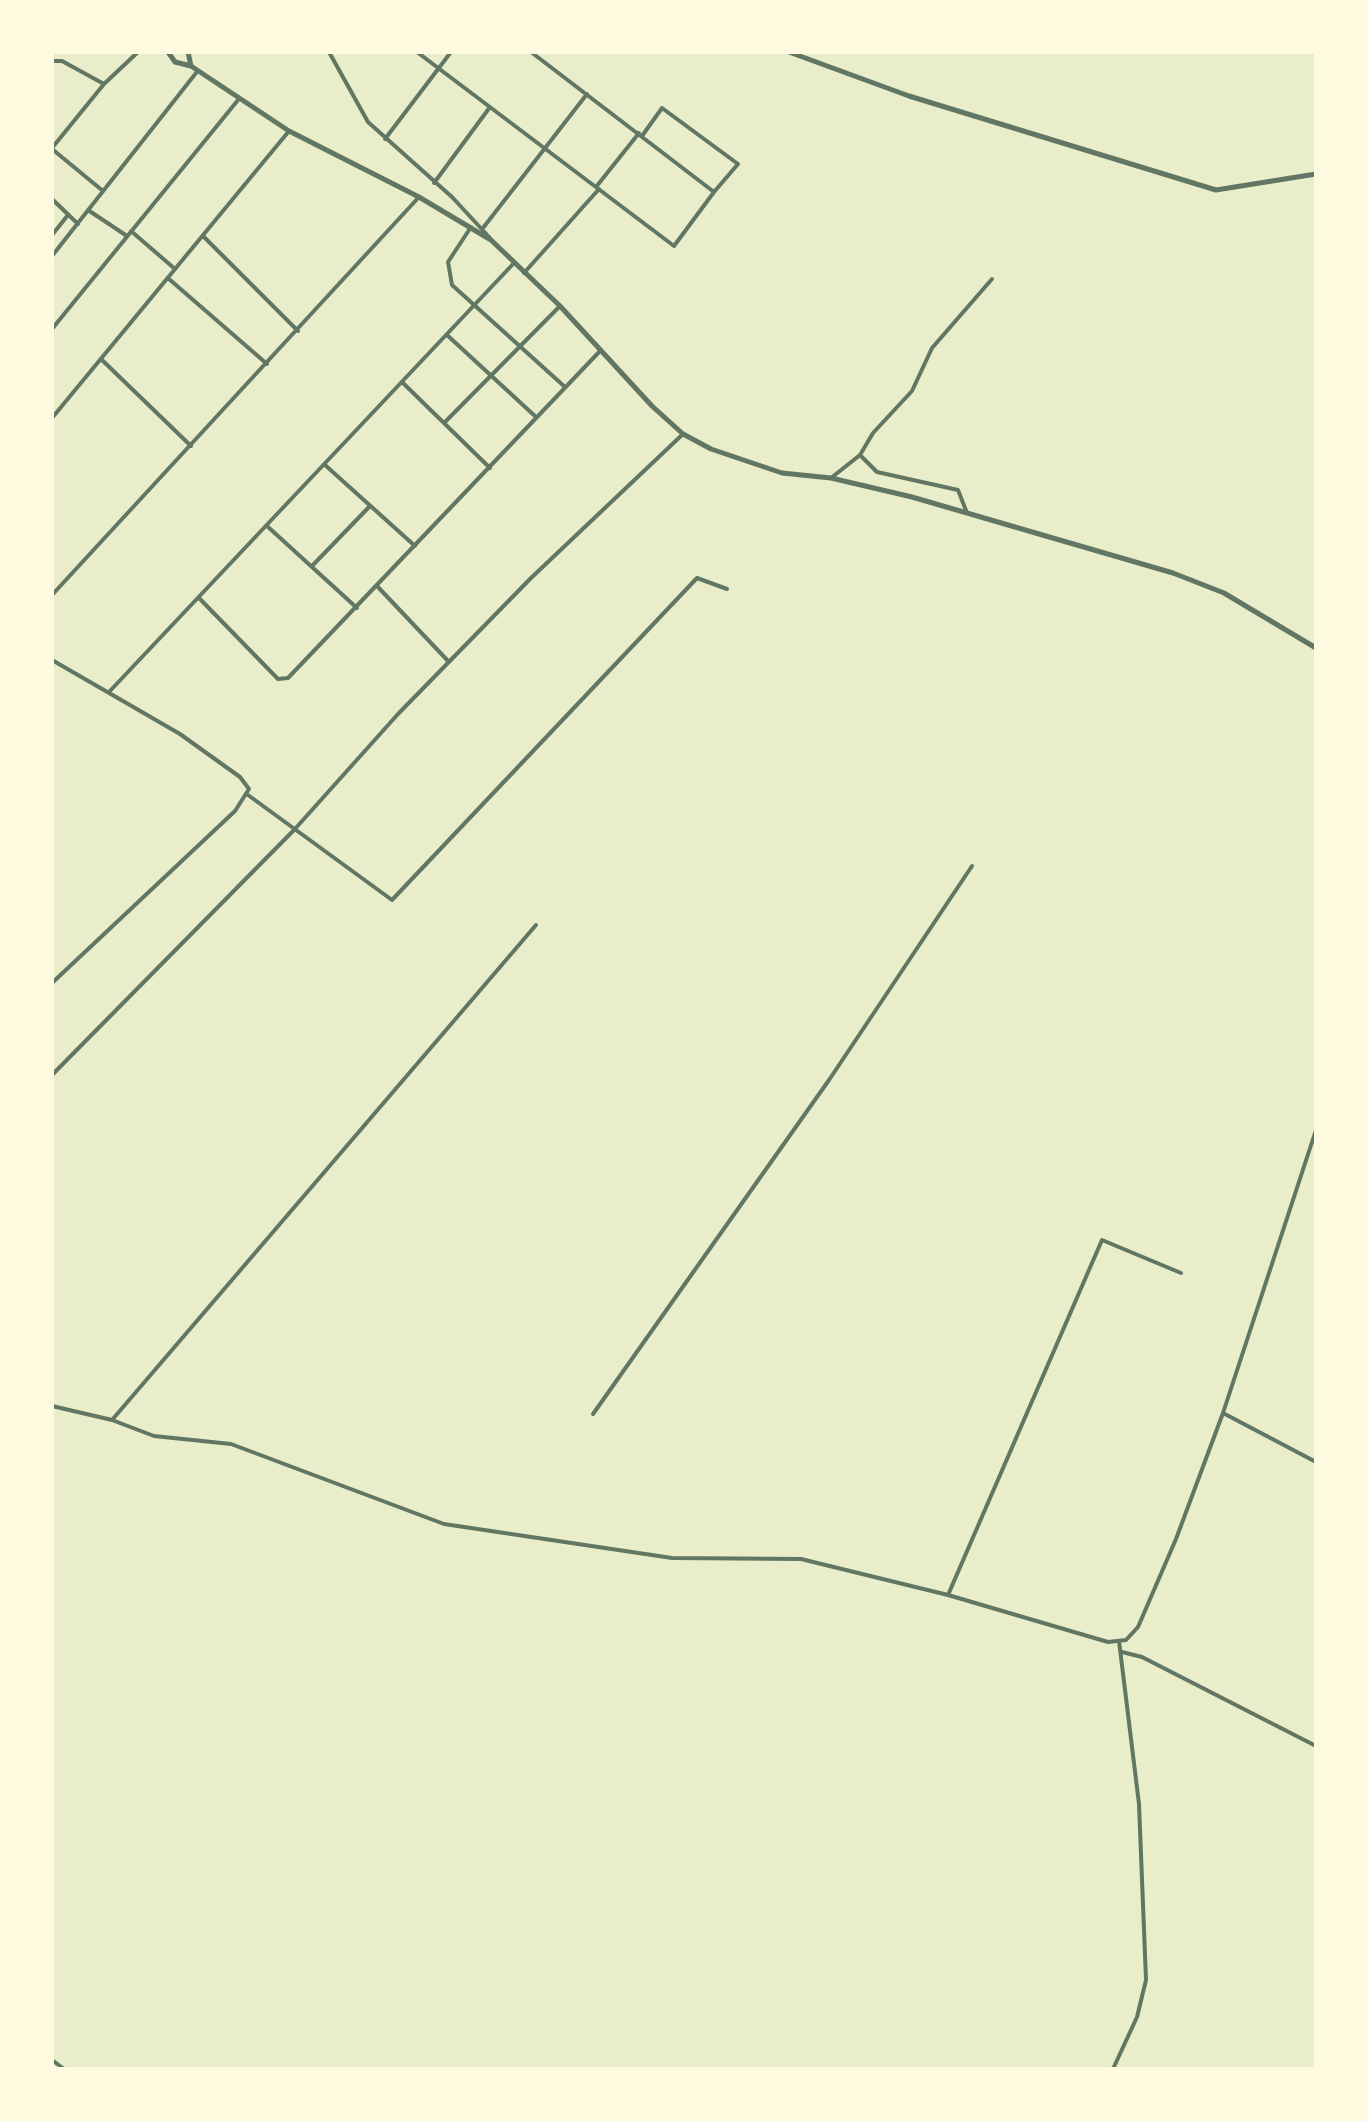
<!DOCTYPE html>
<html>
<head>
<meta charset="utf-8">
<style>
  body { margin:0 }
  #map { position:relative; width:1368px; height:2121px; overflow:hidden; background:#e9edc9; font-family:"Fira Sans Condensed",sans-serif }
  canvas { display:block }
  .frame { position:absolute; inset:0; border:54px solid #fefae0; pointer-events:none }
</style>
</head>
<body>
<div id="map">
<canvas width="1368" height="2121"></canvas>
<div class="frame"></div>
</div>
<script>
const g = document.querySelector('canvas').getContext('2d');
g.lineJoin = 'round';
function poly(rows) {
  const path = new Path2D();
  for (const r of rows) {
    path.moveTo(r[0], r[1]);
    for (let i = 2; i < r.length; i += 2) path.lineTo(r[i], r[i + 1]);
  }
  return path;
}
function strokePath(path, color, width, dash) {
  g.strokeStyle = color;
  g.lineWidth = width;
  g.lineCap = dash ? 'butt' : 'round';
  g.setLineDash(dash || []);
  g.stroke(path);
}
strokePath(poly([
  [329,52,368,122,452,197,490,238],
  [417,52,674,246,714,192,531,52],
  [52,61,62,61,104,84],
  [642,136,662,108,738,164,714,192],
  [385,139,451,52],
  [52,148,104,84,138,52],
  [52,149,103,191],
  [434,183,490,107],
  [596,187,639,133],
  [52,199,78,224],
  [88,210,127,236],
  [471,227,448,262,452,285,565,387],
  [483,228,587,94],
  [131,231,175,269],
  [52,235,68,215],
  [203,236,298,331],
  [52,256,196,73],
  [524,273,599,189],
  [169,279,267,364],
  [52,329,238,100],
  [447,335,536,417],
  [101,359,191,446],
  [403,383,490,468],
  [52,418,289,131],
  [444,423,560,306],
  [325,465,415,546],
  [831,478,860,455],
  [967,513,958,490,877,472,860,455,873,433,912,391,932,348,992,279],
  [267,526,357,608],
  [312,566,370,506],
  [377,586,449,662],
  [52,595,419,197],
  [199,598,278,679,288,678,601,350],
  [52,660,180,734,240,777,249,789,235,811,52,983],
  [109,692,514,263],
  [248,795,392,900,697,578,727,589],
  [52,1075,294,830,398,714,531,578,683,434],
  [52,1406,112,1420,154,1436,231,1444,444,1524,672,1558,801,1559,948,1595,1108,1642,1126,1640,1138,1627,1176,1539,1223,1413,1316,1130],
  [1223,1413,1316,1462],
  [593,1414,829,1080,972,866],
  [112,1420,536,925],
  [948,1595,1102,1240,1181,1273],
  [1122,1652,1142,1657,1316,1746],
  [52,2060,64,2069],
  [1113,2069,1137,2017,1146,1980,1139,1804,1119,1641]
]), '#617663', 4);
strokePath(poly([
  [168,52,175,62,191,66,289,131,419,197,491,240,560,306,652,406,683,434,711,449,782,473,831,478,912,497,1173,573,1224,593,1316,648],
  [188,52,191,66],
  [789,52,909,96,1216,190,1316,174]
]), '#617663', 5);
</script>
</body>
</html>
